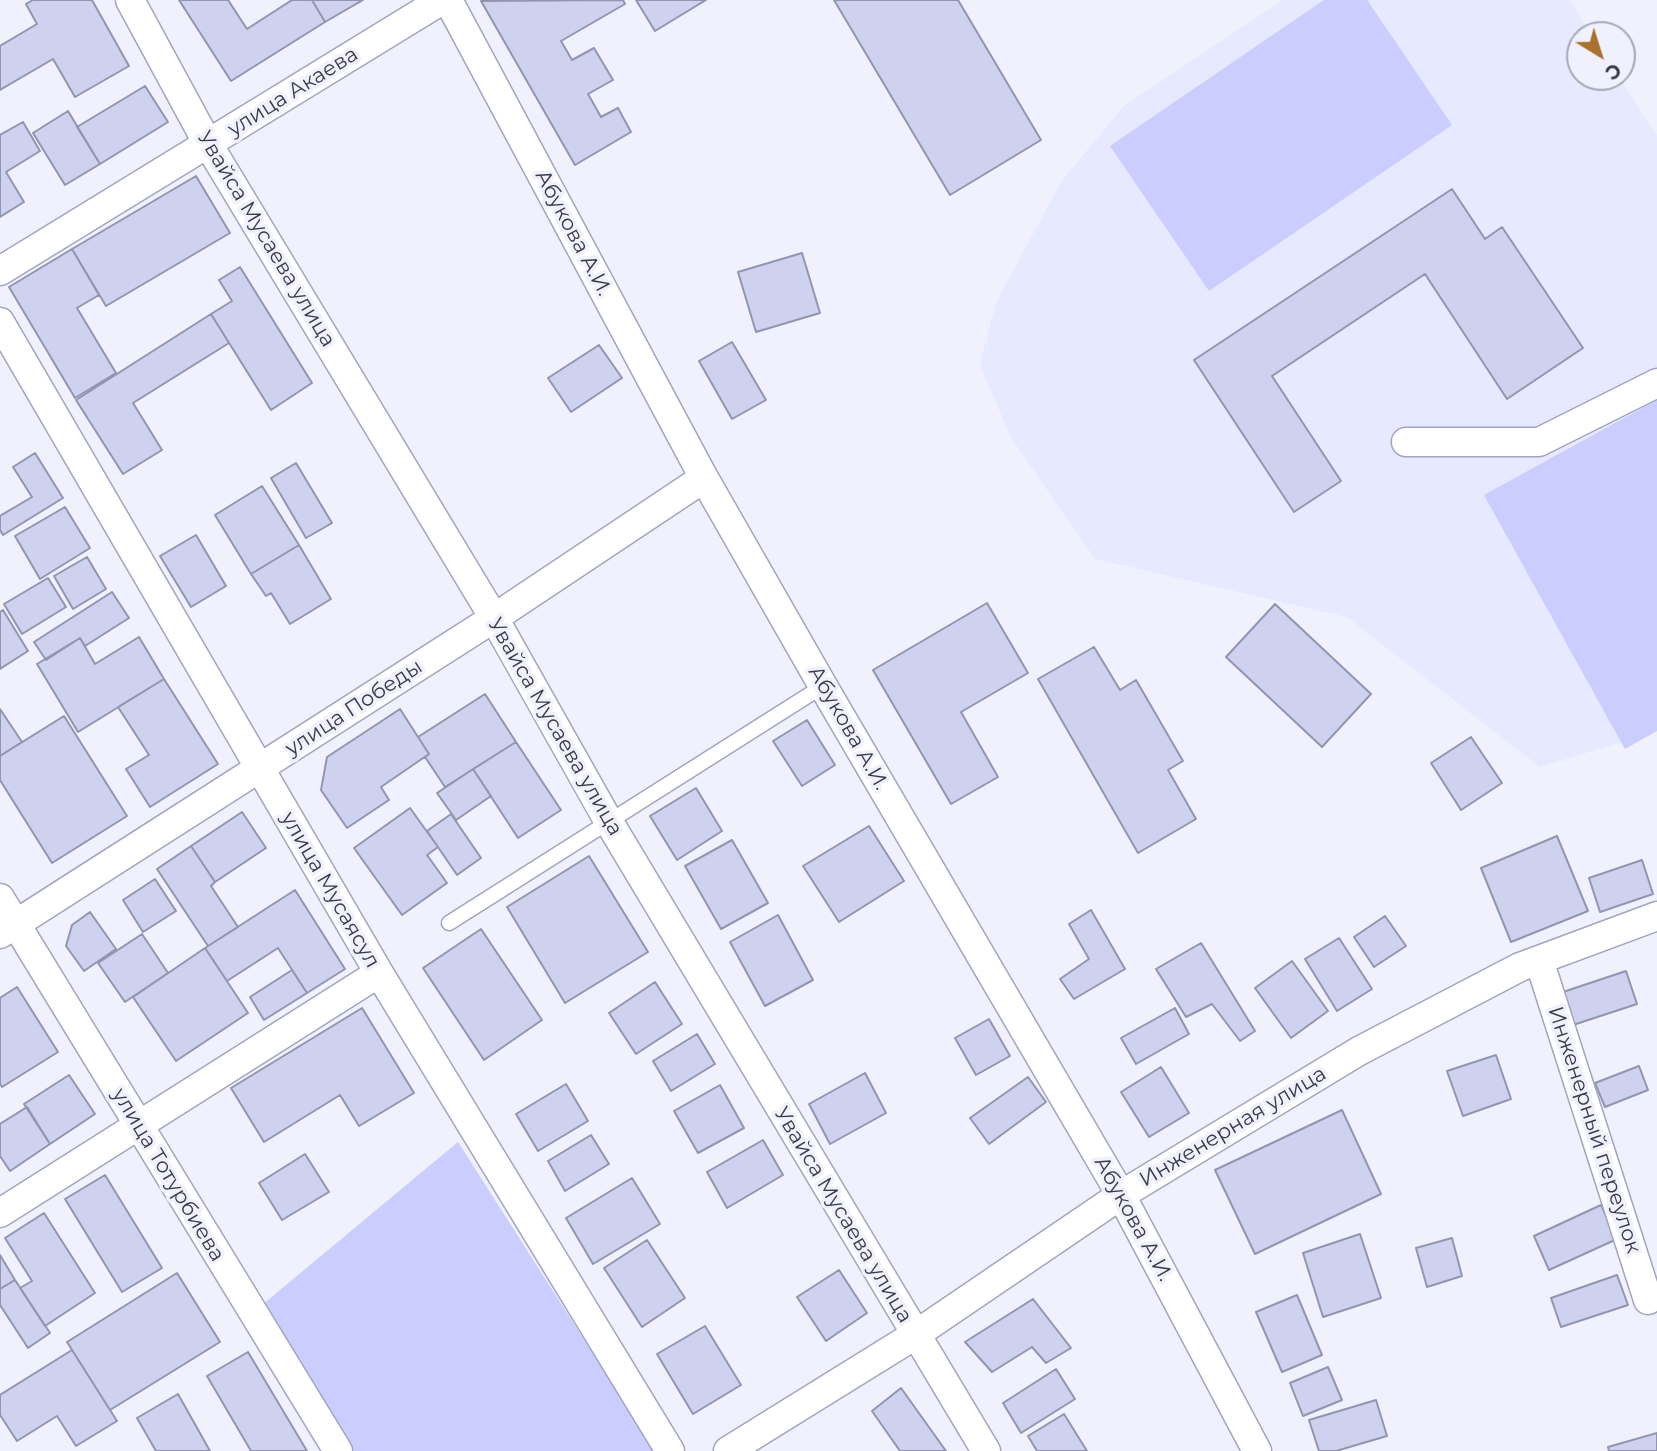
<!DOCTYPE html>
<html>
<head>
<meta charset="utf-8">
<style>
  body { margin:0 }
  #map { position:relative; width:1657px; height:1451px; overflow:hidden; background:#f0f1fd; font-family:Montserrat,sans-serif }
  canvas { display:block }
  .north { position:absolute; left:1566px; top:21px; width:70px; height:70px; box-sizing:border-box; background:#f0f1fd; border:2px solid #a7a8b4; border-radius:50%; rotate:142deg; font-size:19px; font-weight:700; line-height:28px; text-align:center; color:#3a3b46 }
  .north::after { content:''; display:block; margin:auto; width:24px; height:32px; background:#a7732c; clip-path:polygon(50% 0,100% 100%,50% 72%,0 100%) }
</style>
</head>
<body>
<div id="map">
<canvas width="1657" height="1451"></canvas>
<div class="north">С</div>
</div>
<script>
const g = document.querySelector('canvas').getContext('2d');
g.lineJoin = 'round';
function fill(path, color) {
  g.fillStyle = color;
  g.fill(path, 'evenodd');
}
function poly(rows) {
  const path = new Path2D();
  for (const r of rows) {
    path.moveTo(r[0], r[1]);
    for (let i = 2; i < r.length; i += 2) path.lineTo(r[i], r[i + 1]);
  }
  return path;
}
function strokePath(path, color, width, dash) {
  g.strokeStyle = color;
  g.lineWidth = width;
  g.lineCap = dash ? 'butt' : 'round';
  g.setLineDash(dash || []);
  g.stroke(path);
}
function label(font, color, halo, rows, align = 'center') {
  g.font = font + ' Montserrat,sans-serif';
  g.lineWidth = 7;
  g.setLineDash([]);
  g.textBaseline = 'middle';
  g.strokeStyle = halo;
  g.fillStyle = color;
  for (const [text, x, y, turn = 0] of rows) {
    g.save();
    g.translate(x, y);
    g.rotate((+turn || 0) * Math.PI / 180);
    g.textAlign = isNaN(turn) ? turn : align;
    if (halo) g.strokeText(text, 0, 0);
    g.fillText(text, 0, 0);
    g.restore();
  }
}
fill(poly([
  [1283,0,1569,0,1591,35,1580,35,1580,77,1619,77,1657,136,1657,731,1540,767,1347,617,1095,559,1010,436,980,364,996,303,1061,182,1124,106]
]), '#e6e9ff');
fill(poly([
  [1324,0,1367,0,1452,125,1209,291,1110,146],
  [1657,400,1657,731,1625,749,1484,495],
  [458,1142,655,1451,354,1451,262,1305]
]), '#cacdfd');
const building = poly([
  [33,0,92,0,129,66,75,97,53,59,0,90,0,46,37,24,26,4,33,0],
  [179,0,228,0,247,29,292,0,312,0,325,22,231,81,179,0],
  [312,0,363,0,325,22,312,0],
  [623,0,625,4,561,41,572,60,594,48,613,80,588,94,601,117,618,108,631,132,575,165,481,1,623,0],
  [636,0,706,0,655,31,636,0],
  [834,0,958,0,1041,140,950,195,834,0],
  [145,86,168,122,100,164,77,127,145,86],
  [68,111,100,164,65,185,33,133,68,111],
  [23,122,40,151,6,172,24,202,0,217,0,135,23,122],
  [196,176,230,233,106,306,72,249,196,176],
  [1452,189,1485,239,1502,227,1583,348,1507,399,1425,274,1272,376,1341,481,1294,512,1194,360,1452,189],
  [72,249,99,295,77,308,116,373,75,398,9,287,72,249],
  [802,253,820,313,756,332,738,272,802,253],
  [240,267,312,383,271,410,211,314,232,301,219,280,240,267],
  [211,314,229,343,133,403,162,450,123,474,76,400,211,314],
  [732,342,766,400,732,419,699,361,732,342],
  [599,345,622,378,571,412,548,378,599,345],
  [35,453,63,498,3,535,0,530,0,516,32,497,13,467,35,453],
  [296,463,332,523,306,538,271,478,296,463],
  [262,486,299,545,251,574,215,515,262,486],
  [65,507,90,548,40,579,15,536,65,507],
  [196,535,226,586,191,607,160,556,196,535],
  [299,545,331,599,290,624,271,593,266,596,251,574,299,545],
  [87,557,106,589,73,609,54,576,87,557],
  [48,578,66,607,22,634,4,604,48,578],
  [112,592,129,618,85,646,80,638,46,660,34,642,112,592],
  [987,603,1028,673,961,712,998,777,951,804,873,670,987,603],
  [1275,604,1371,694,1322,747,1226,657,1275,604],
  [3,610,28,651,0,669,0,612,3,610],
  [139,637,164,679,78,732,37,664,80,638,95,664,139,637],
  [1094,647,1120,690,1136,680,1183,761,1168,770,1196,819,1138,853,1038,679,1094,647],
  [164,679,218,764,150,807,126,769,149,755,118,707,164,679],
  [485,694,516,742,445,787,425,757,429,754,418,737,485,694],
  [0,709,22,742,0,756,0,709],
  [400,709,429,754,381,787,389,800,347,828,321,790,327,757,400,709],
  [64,716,127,816,52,863,0,780,0,756,64,716],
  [807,720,835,765,802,786,773,741,807,720],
  [1471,737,1502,783,1461,810,1431,763,1471,737],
  [516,742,561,810,518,838,473,769,516,742],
  [473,769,491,796,456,820,437,793,473,769],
  [696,788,722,831,677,860,650,816,696,788],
  [410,808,438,847,427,855,447,883,402,915,354,848,410,808],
  [242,812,266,848,215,882,191,846,242,812],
  [451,814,481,858,457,875,427,831,451,814],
  [869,826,904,881,839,922,803,866,869,826],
  [1557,836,1588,911,1511,942,1481,868,1557,836],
  [732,840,768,903,721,929,685,866,732,840],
  [191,846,215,882,211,886,238,927,208,946,157,869,191,846],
  [589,856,648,952,565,1003,507,907,589,856],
  [1642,860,1653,894,1600,912,1589,878,1642,860],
  [155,879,176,911,143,932,123,900,155,879],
  [295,890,345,969,307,993,278,948,227,981,205,948,295,890],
  [1091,910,1125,969,1074,999,1060,979,1089,959,1069,924,1091,910],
  [90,912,116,949,84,971,66,946,72,925,90,912],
  [778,915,813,980,765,1006,730,942,778,915],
  [1385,916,1406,946,1374,967,1354,937,1385,916],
  [481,929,542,1020,484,1060,423,968,481,929],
  [142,934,168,973,125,1002,98,963,142,934],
  [1339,938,1372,989,1337,1011,1305,959,1339,938],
  [1201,943,1255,1031,1240,1041,1212,1004,1186,1017,1156,969,1201,943],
  [205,948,248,1013,176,1061,133,997,205,948],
  [1292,961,1328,1011,1291,1038,1255,988,1292,961],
  [292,970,307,993,264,1020,250,997,292,970],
  [1626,971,1637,1004,1573,1025,1563,992,1626,971],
  [655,982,682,1024,636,1054,609,1013,655,982],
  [17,987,58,1052,2,1087,0,1084,0,998,17,987],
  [362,1008,414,1093,359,1126,340,1095,264,1142,231,1088,362,1008],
  [1175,1008,1189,1034,1136,1064,1121,1038,1175,1008],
  [989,1019,1010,1056,976,1075,955,1038,989,1019],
  [697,1034,715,1064,671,1091,653,1061,697,1034],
  [1496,1055,1511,1099,1463,1116,1447,1071,1496,1055],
  [1639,1066,1648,1090,1605,1107,1595,1083,1639,1066],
  [1161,1067,1189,1113,1149,1137,1121,1092,1161,1067],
  [865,1073,886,1113,830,1144,809,1104,865,1073],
  [69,1075,95,1114,50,1144,24,1104,69,1075],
  [1028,1077,1046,1102,989,1144,970,1118,1028,1077],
  [566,1084,588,1121,538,1151,516,1114,566,1084],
  [720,1085,744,1128,698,1153,674,1111,720,1085],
  [27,1107,50,1144,10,1171,0,1156,0,1124,27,1107],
  [1342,1110,1381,1194,1255,1254,1215,1170,1342,1110],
  [591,1135,609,1164,565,1191,548,1161,591,1135],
  [763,1140,783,1175,727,1208,707,1172,763,1140],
  [305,1154,329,1192,282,1220,259,1183,305,1154],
  [105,1175,162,1268,122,1292,65,1199,105,1175],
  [632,1178,660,1224,593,1264,566,1218,632,1178],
  [1601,1205,1617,1239,1549,1270,1534,1236,1601,1205],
  [44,1213,95,1293,45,1326,20,1288,32,1281,5,1238,44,1213],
  [1360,1234,1381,1298,1323,1317,1303,1253,1360,1234],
  [1452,1238,1462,1276,1427,1287,1416,1248,1452,1238],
  [647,1240,685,1298,642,1327,604,1268,647,1240],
  [0,1255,15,1280,0,1289,0,1255],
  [839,1270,867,1313,826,1341,797,1297,839,1270],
  [177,1273,220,1342,110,1410,67,1342,177,1273],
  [1617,1275,1628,1305,1561,1327,1551,1298,1617,1275],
  [15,1280,50,1333,28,1348,0,1305,0,1289,15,1280],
  [1297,1295,1322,1355,1282,1372,1256,1312,1297,1295],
  [1033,1299,1071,1348,1046,1363,1032,1347,992,1372,965,1342,1033,1299],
  [705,1326,741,1385,693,1414,657,1354,705,1326],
  [72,1350,117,1421,76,1446,57,1416,17,1441,0,1415,0,1395,72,1350],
  [248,1352,307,1451,251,1451,207,1376,248,1352],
  [1328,1367,1342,1400,1303,1416,1290,1383,1328,1367],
  [1056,1369,1075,1399,1021,1433,1003,1403,1056,1369],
  [901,1388,946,1451,900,1451,872,1411,901,1388],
  [178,1394,210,1451,156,1451,137,1418,178,1394],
  [1376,1400,1387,1436,1336,1451,1319,1451,1309,1420,1376,1400],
  [1064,1414,1087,1451,1037,1451,1028,1436,1064,1414],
  [1657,1433,1657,1451,1609,1451,1608,1447,1657,1433]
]);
fill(building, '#cfd2ee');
strokePath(building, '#9395b0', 2);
const lane = poly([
  [449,923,823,686]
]);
const street = poly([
  [130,0,208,144,494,618,609,822,986,1451],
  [448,0,704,478,823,686,1121,1195,1257,1451],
  [0,271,442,0],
  [0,322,379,973,670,1451],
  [1406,442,1539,442,1657,383],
  [0,898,338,1451],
  [0,934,494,618,704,478],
  [1539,960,1648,1300],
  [0,1213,379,973],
  [728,1451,915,1335,1121,1195,1359,1051,1520,967,1657,916]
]);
strokePath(lane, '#a3a5c0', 17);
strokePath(street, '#a3a5c0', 31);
strokePath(lane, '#fff', 14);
strokePath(street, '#fff', 28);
label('21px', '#3a3b46', '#f0f1fd', [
  ["улица Акаева",293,92,-32],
  ["Абукова А.И.",573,233,62],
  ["Увайса Мусаева улица",266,239,59],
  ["улица Победы",354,708,-33],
  ["Увайса Мусаева улица",555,727,60],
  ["Абукова А.И.",848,728,60],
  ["улица Мусаясул",330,890,60],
  ["Инженерная улица",1233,1127,-31],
  ["Инженерный переулок",1594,1130,72],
  ["улица Тотурбиева",168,1175,59],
  ["Увайса Мусаева улица",843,1215,59],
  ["Абукова А.И.",1133,1219,61]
]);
</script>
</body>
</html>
